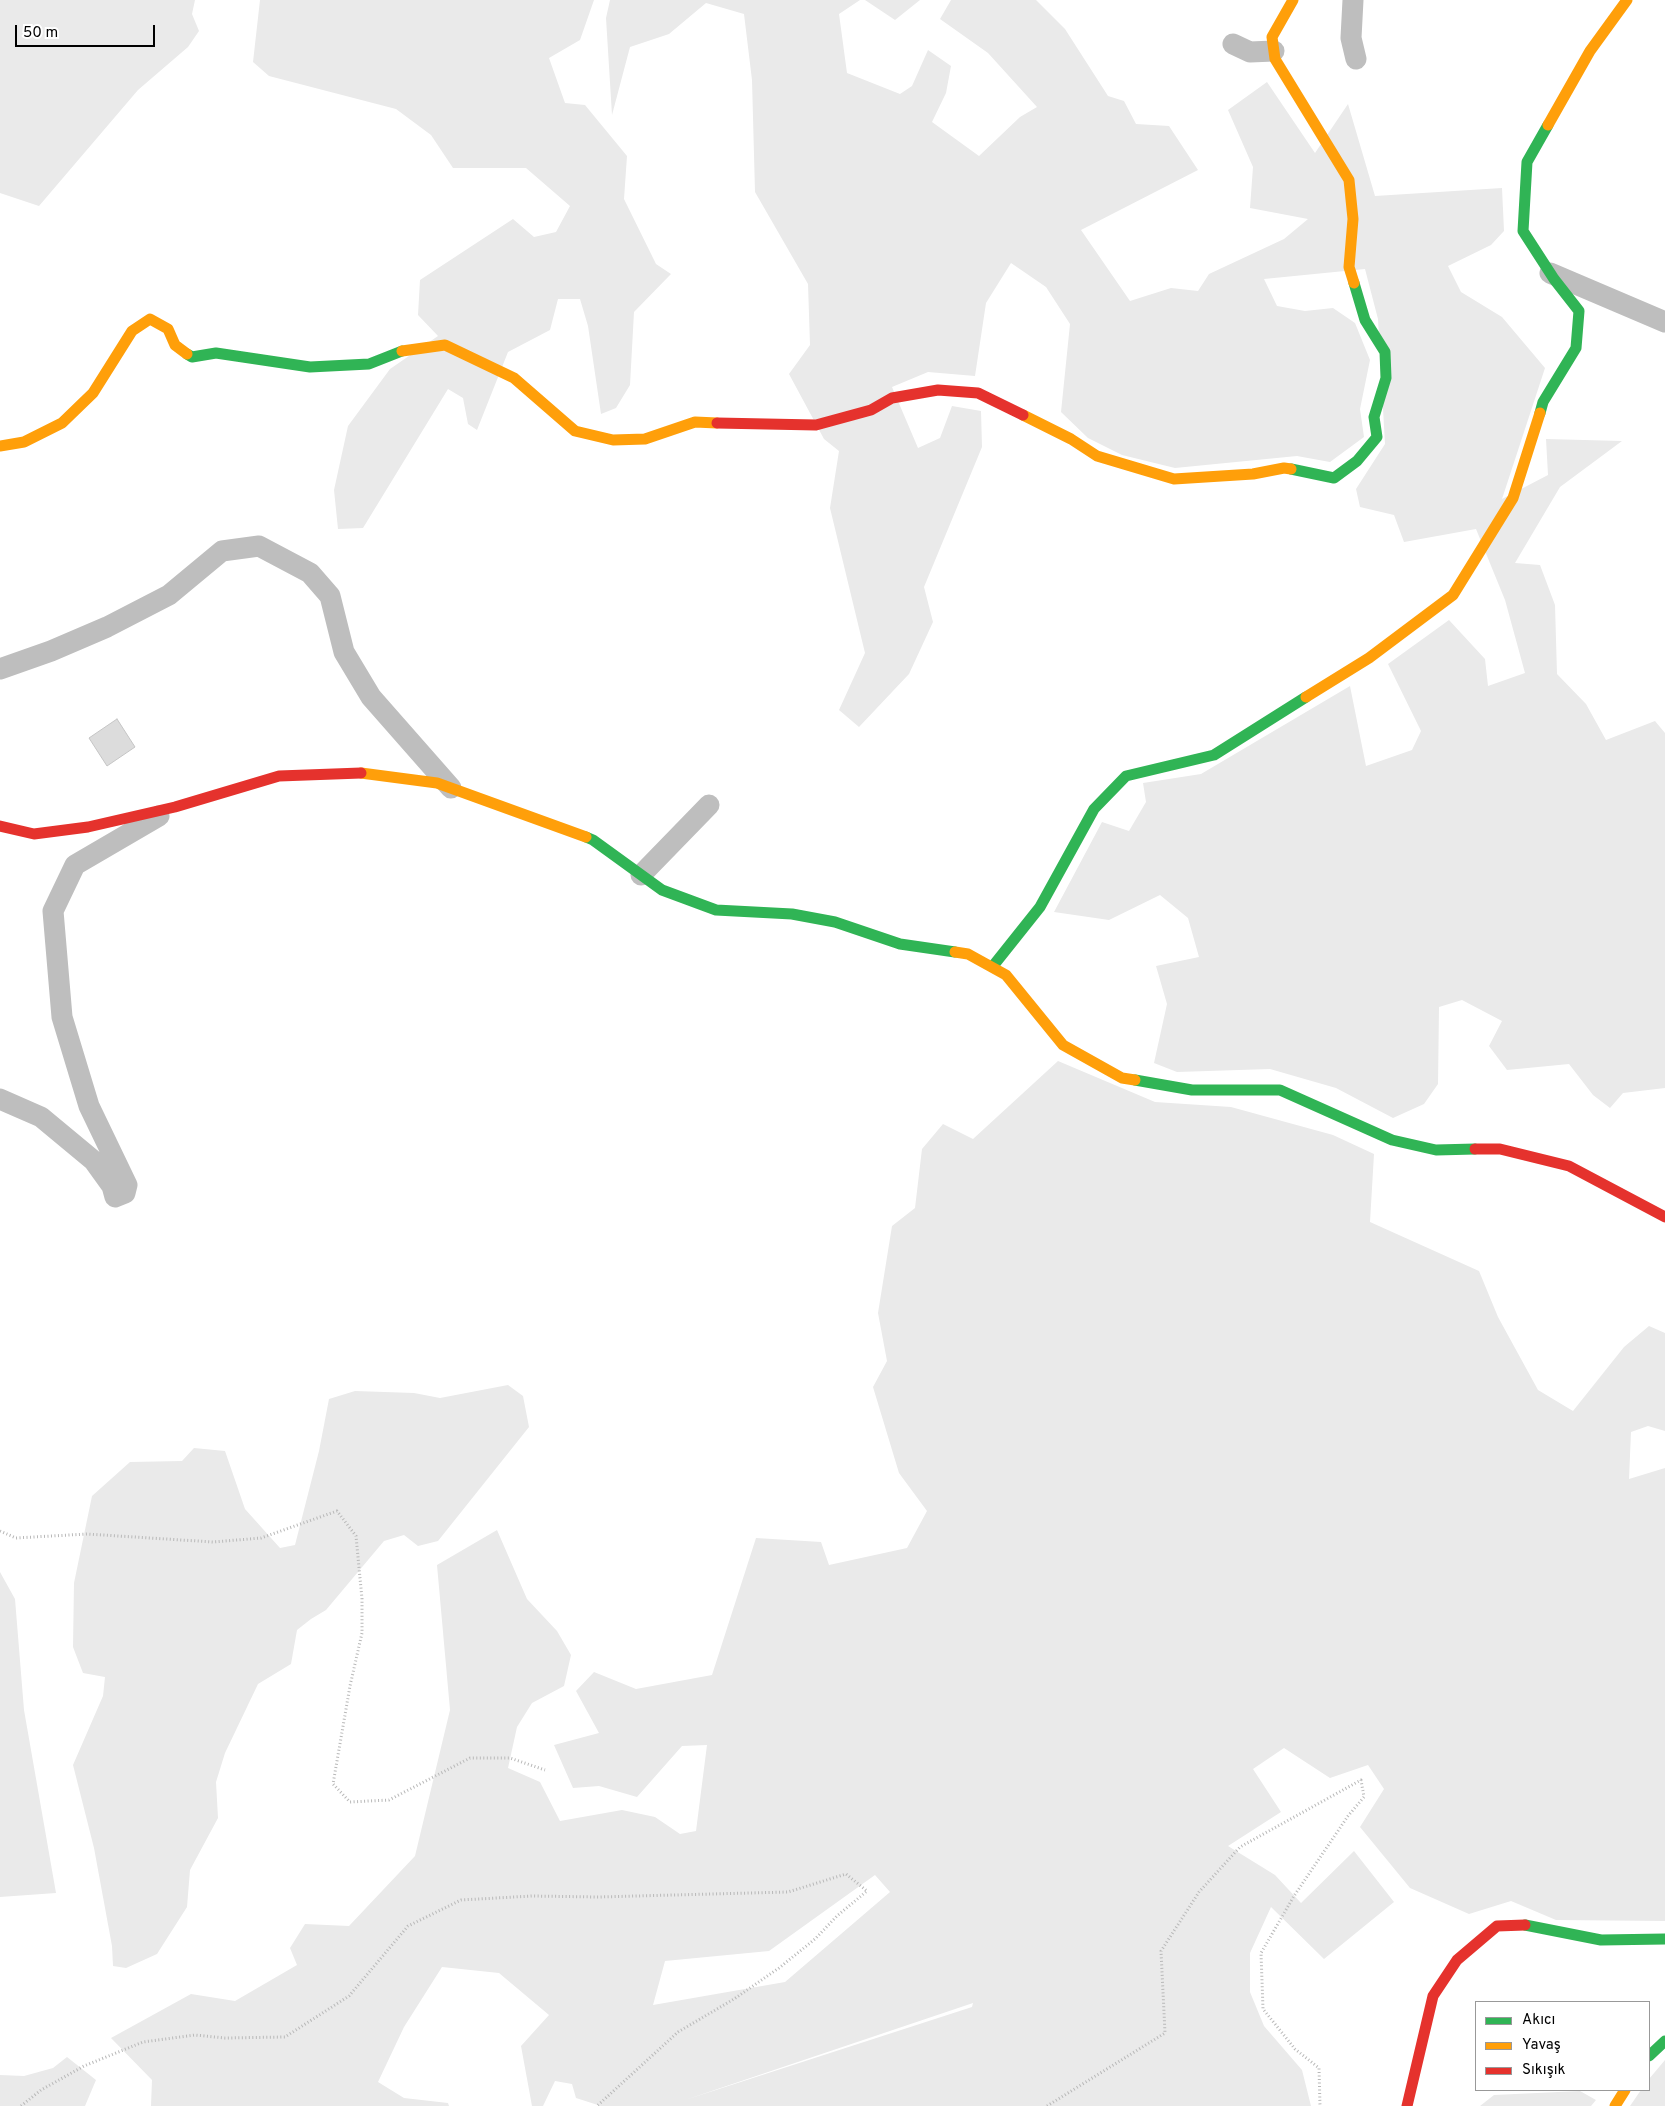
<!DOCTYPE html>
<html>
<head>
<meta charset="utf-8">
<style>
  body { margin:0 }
  #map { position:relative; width:1665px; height:2106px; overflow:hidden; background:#fff; font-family:Overpass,sans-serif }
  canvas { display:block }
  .legend { position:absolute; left:1475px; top:2001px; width:175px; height:90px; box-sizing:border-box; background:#fff; border:1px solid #999; margin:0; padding:6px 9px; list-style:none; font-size:15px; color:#000 }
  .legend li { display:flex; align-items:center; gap:10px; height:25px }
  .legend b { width:25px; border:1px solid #999 }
  .scale { position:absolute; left:15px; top:25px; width:140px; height:22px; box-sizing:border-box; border:2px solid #000; border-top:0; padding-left:6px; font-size:15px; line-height:18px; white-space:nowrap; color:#000; -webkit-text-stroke:4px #fff; paint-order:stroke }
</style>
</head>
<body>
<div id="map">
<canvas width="1665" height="2106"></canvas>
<ul class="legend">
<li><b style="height:6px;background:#30b455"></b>Akıcı</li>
<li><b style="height:6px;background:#ff9f0a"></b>Yavaş</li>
<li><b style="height:6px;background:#e5322d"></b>Sıkışık</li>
</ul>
<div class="scale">50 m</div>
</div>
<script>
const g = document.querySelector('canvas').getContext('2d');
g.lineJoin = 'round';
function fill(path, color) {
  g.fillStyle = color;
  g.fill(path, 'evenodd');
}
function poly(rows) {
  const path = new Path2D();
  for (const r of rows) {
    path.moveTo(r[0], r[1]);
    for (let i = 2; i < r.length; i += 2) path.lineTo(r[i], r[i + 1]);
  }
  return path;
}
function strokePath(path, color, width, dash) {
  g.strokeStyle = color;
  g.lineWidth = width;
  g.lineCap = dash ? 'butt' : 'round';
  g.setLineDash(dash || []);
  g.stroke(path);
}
fill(poly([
  [0,0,195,0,192,14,199,31,188,47,138,90,39,206,0,193],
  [260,0,594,0,580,40,549,58,565,103,585,105,627,156,624,199,656,264,671,274,634,312,630,385,616,408,601,414,588,326,580,299,558,299,550,330,508,352,477,430,468,424,463,398,448,389,363,528,338,529,334,490,348,426,390,369,438,336,418,315,420,280,513,219,534,237,556,232,570,206,526,168,453,168,431,135,396,109,269,76,253,62],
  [610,0,860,0,839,14,847,73,900,94,912,86,928,50,951,66,946,93,932,122,979,156,1020,117,1037,107,988,53,940,19,951,0,1036,0,1065,29,1108,96,1124,101,1136,124,1169,126,1198,170,1081,230,1130,301,1171,288,1198,291,1209,274,1284,239,1308,219,1250,208,1253,167,1228,110,1267,82,1315,153,1348,104,1375,196,1502,188,1504,231,1491,245,1448,266,1461,292,1502,317,1545,368,1502,499,1548,475,1546,439,1622,441,1560,487,1515,563,1540,565,1555,605,1557,674,1586,704,1606,740,1655,721,1665,733,1665,1088,1623,1093,1610,1108,1593,1095,1569,1064,1507,1070,1489,1046,1502,1021,1462,1000,1439,1007,1438,1084,1424,1104,1393,1118,1336,1088,1270,1069,1177,1072,1154,1063,1167,1004,1156,966,1199,957,1188,918,1160,895,1109,920,1054,912,1102,822,1129,831,1146,802,1143,783,1201,774,1350,686,1366,766,1412,750,1421,731,1388,664,1449,620,1485,659,1488,686,1525,673,1505,600,1476,529,1404,542,1394,515,1360,507,1356,489,1385,444,1378,319,1365,269,1264,279,1277,306,1305,311,1333,308,1355,323,1370,360,1360,409,1364,437,1330,462,1297,456,1175,468,1122,455,1088,438,1061,412,1070,324,1046,287,1011,263,986,303,975,376,928,372,892,387,918,448,940,438,952,406,981,411,982,447,924,587,933,622,909,674,859,727,839,710,865,653,830,508,839,451,824,439,789,374,810,345,808,284,755,192,752,80,744,14,706,3,669,34,630,47,612,115,606,18],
  [865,0,920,0,895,20],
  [1058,1061,1155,1102,1231,1107,1333,1135,1374,1154,1370,1222,1479,1271,1498,1317,1538,1390,1573,1411,1624,1347,1649,1326,1665,1333,1665,1431,1648,1426,1631,1432,1629,1479,1665,1468,1665,1921,1556,1920,1511,1901,1469,1914,1410,1888,1360,1827,1384,1789,1368,1765,1330,1778,1284,1748,1253,1769,1281,1812,1228,1846,1275,1875,1301,1903,1354,1851,1394,1902,1324,1959,1271,1907,1250,1953,1250,1992,1264,2026,1302,2070,1311,2106,601,2106,576,2098,572,2084,555,2081,543,2106,532,2106,521,2046,549,2015,499,1973,442,1967,404,2027,378,2082,404,2098,448,2103,449,2106,151,2106,152,2080,111,2038,191,1994,235,2001,297,1965,290,1948,305,1924,349,1926,415,1856,450,1710,437,1565,497,1530,527,1599,557,1631,571,1655,564,1686,532,1703,517,1727,508,1768,540,1782,560,1821,622,1810,655,1817,680,1834,696,1831,707,1745,682,1746,637,1797,599,1786,573,1788,554,1745,599,1733,576,1691,594,1672,636,1689,712,1675,756,1538,821,1542,829,1565,907,1548,927,1511,899,1473,873,1387,887,1361,878,1313,892,1226,915,1208,922,1149,943,1124,973,1139],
  [875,1875,890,1892,785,1982,653,2005,665,1961,769,1951],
  [973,2003,972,2007,685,2100],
  [508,1385,523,1396,529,1427,438,1541,418,1546,404,1535,384,1541,326,1610,311,1619,297,1630,291,1664,258,1684,225,1753,216,1782,218,1818,190,1870,187,1907,157,1954,126,1968,113,1966,112,1946,94,1848,73,1765,103,1696,105,1677,83,1673,73,1647,74,1583,92,1496,130,1462,182,1461,194,1448,225,1451,245,1509,280,1548,295,1545,319,1451,329,1399,355,1391,414,1393,440,1398],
  [0,1572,15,1599,24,1710,56,1893,0,1897],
  [67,2057,96,2080,85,2106,0,2106,0,2075,24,2076,53,2068],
  [1665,2060,1665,2106,1630,2106,1641,2090,1649,2090,1649,2079],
  [1580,2091,1596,2100,1591,2106,1480,2106,1494,2095]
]), '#eaeaea');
const building = poly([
  [117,719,135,747,107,766,89,738,117,719]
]);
fill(building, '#dcdcdc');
strokePath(building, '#c5c5c5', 1);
strokePath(poly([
  [0,1531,16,1538,87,1534,213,1542,261,1538,337,1511,356,1536,362,1599,362,1633,350,1686,333,1784,350,1802,389,1800,470,1758,510,1758,545,1770],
  [21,2106,41,2090,84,2066,143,2042,195,2035,225,2038,285,2037,349,1996,408,1926,461,1900,532,1896,598,1897,788,1892,846,1874,867,1891,837,1916,815,1939,779,1968,734,1999,678,2032,597,2106],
  [1047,2106,1165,2033,1161,1951,1199,1892,1240,1847,1361,1780,1364,1797,1348,1816,1294,1896,1261,1953,1263,2009,1295,2049,1319,2068,1320,2106]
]), '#b8b8b8', 3, [1, 2.5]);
strokePath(poly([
  [1353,0,1351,38,1356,59],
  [1233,44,1250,52,1274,51],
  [1550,273,1665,322],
  [0,669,51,651,107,627,169,595,222,551,259,546,310,573,330,596,344,652,371,697,451,788],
  [641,875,709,805],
  [0,1099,41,1117,94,1161,112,1186,115,1197,125,1193,127,1185,89,1106,62,1017,53,911,75,865,159,816]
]), '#bebebe', 21);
strokePath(poly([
  [187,354,192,357,216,353,310,367,369,364,402,351],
  [1540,413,1543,402,1576,348,1579,311,1554,279,1523,231,1527,162,1548,125],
  [1291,469,1334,478,1357,461,1377,437,1374,417,1386,378,1385,352,1365,320,1354,283],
  [586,837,593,840,662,890,716,910,792,914,835,922,900,944,955,952],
  [993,966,1040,907,1094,809,1126,776,1214,755,1306,697],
  [1135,1080,1192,1090,1280,1090,1392,1140,1436,1150,1475,1149],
  [1525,1925,1601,1940,1665,1939],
  [1649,2056,1665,2041]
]), '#30b455', 11);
strokePath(poly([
  [1293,0,1272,37,1275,59,1349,180,1353,219,1349,267,1354,283],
  [1548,125,1590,51,1627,0],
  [402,351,445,345,514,378,575,431,613,440,645,439,695,422,717,423],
  [1023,415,1071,439,1097,456,1174,479,1253,474,1284,468,1291,469],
  [0,446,24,442,62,423,93,393,132,331,150,319,168,329,175,345,187,354],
  [1306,697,1369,658,1453,595,1513,498,1540,413],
  [361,773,437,783,586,837],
  [955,952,968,954,1006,975,1063,1045,1122,1078,1135,1080],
  [1615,2106,1625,2090]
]), '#ff9f0a', 11);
strokePath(poly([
  [717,423,816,425,871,410,892,398,938,390,978,393,1023,415],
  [0,826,34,834,88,827,175,807,279,776,361,773],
  [1475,1149,1500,1149,1569,1166,1665,1217],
  [1407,2106,1433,1996,1457,1960,1497,1926,1525,1925]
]), '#e5322d', 11);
</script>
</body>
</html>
